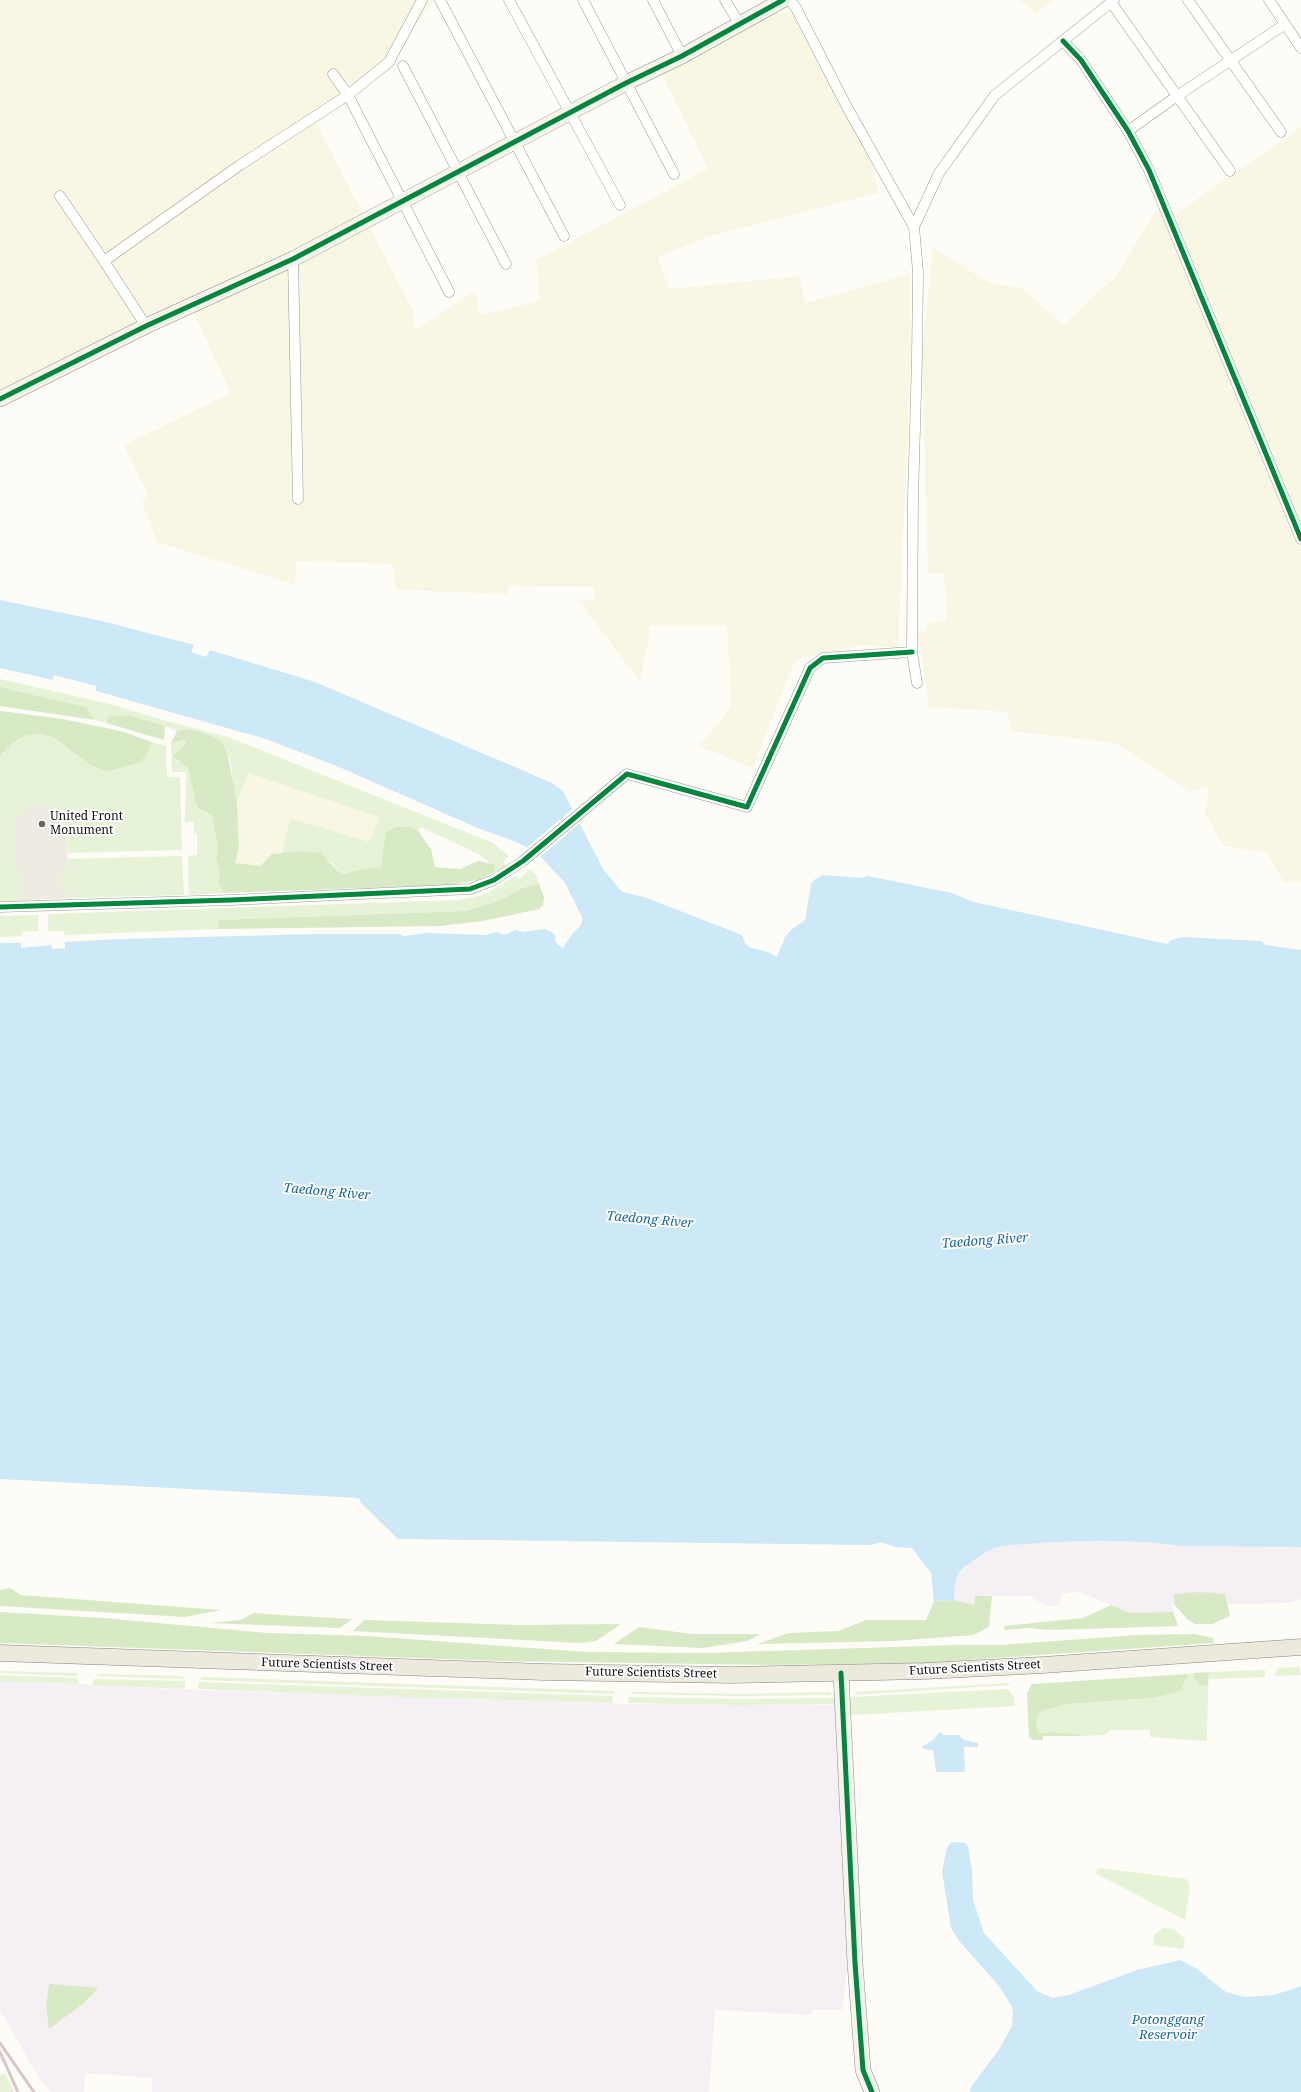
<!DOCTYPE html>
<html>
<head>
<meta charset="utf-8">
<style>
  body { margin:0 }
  canvas { display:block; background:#fdfcf7 }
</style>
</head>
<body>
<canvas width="1301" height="2092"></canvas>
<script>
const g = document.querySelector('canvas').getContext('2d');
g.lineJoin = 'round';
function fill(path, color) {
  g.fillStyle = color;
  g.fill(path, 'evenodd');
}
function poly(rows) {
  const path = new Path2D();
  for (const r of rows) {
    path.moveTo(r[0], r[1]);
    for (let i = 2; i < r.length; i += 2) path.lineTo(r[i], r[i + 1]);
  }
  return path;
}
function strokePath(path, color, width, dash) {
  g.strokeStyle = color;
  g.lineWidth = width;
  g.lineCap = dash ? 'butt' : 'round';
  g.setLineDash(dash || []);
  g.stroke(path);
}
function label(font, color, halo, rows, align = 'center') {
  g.font = font + ' "Noto Serif",serif';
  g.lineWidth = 4;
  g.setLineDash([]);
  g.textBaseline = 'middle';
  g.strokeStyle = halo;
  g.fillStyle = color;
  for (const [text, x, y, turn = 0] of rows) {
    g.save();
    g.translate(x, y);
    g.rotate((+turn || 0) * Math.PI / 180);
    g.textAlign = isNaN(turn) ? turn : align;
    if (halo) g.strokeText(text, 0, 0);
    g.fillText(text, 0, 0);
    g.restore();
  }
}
fill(poly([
  [1099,1541,1149,1542,1182,1546,1301,1547,1301,1599,1287,1603,1226,1604,1174,1594,1173,1612,1129,1613,1078,1591,1061,1595,1059,1606,1046,1606,1029,1596,975,1596,974,1605,954,1600,955,1582,958,1574,964,1567,987,1551,1000,1546,1052,1542],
  [0,1680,169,1689,624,1704,838,1705,850,1950,842,2010,812,2010,812,2015,715,2010,709,2092,152,2092,152,2078,85,2073,84,2092,52,2092,41,2081,0,2011]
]), '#f5f0f3');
fill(poly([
  [0,0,435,0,423,14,390,68,316,123,363,214,280,258,0,394],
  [1020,0,1055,0,1036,13],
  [791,12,871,161,878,193,707,237,658,257,669,289,799,276,805,303,910,274,911,361,898,648,862,645,795,660,753,768,699,746,731,707,727,626,651,626,640,682,578,600,595,599,594,587,509,586,508,594,397,590,392,564,296,561,295,585,157,542,142,502,148,495,124,445,231,393,192,310,369,226,413,311,415,331,475,291,480,315,540,301,536,260,708,169,662,74,769,15],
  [1301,127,1301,882,1284,882,1265,852,1223,846,1205,812,1209,787,1190,791,1115,743,1011,731,1007,712,929,707,918,632,925,631,928,623,947,621,944,574,928,573,922,354,933,247,989,283,1023,289,1063,325,1116,276,1156,210,1176,214],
  [248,773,379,817,369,842,290,818,282,854,272,855,260,866,234,863,239,846,237,802]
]), '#f9f7e4');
fill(poly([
  [0,679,114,705,166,721,228,737,493,843,509,856,503,862,506,866,495,872,494,864,490,863,480,855,421,827,418,831,409,827,382,867,369,868,341,874,332,863,303,851,282,854,290,818,369,842,379,817,248,773,237,802,233,787,231,763,227,752,221,741,189,729,177,731,165,726,109,716,106,723,95,720,86,707,0,687],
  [42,734,54,738,92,766,147,755,152,742,166,746,167,777,180,777,182,850,68,853,68,815,62,815,60,812,21,813,19,816,15,816,16,870,22,870,21,897,16,901,0,901,0,756,10,745,26,735],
  [184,740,186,744,177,761,183,763,188,768,197,807,212,816,218,846,216,858,220,873,218,882,223,893,189,895,188,856,197,855,197,833,194,833,194,822,185,822,186,772,172,772,171,743],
  [182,856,184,895,70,898,62,890,61,868,67,868,67,859],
  [530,869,536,876,539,884,522,888,497,902,464,911,219,920,217,929,65,935,64,931,48,931,48,914,459,900,483,895,516,876,519,879],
  [38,915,38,931,22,932,22,936,0,937,0,916],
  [1299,1667,1301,1675,1275,1676,1277,1668],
  [1265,1670,1265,1677,1209,1679,1209,1672],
  [0,1671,77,1673,77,1676,0,1673],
  [1195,1673,1193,1679,1200,1685,1208,1686,1207,1741,1150,1737,1150,1730,1110,1730,1105,1735,1080,1736,1080,1734,1051,1732,1038,1733,1036,1720,1039,1714,1044,1710,1069,1704,1153,1698,1181,1691,1188,1674],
  [100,1674,182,1676,185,1679,96,1676],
  [0,1675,77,1678,80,1684,0,1681],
  [202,1677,614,1691,614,1694,200,1680],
  [94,1679,185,1681,185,1689,92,1685],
  [199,1682,613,1696,612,1703,401,1697,198,1689],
  [1008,1683,1010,1685,853,1695,857,1692],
  [1008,1689,1014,1697,1015,1706,851,1715,850,1700,852,1697],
  [632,1692,740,1694,830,1692,832,1695,740,1696,630,1694],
  [629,1697,741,1699,833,1698,838,1704,739,1705,628,1703],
  [1099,1868,1186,1879,1190,1885,1185,1920,1095,1873],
  [1163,1928,1173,1929,1183,1937,1185,1940,1183,1949,1153,1945,1154,1935],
  [5,2073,14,2092,0,2092,0,2075]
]), '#e7f3d7');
fill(poly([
  [0,687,86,707,95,720,0,706],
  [0,711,63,719,124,732,152,742,147,755,138,763,108,771,92,766,54,738,42,734,26,735,10,745,0,756],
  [109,716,130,716,165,726,164,740,106,723],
  [189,729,206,734,221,741,227,752,237,802,239,846,235,863,260,866,272,854,303,851,320,853,341,874,369,868,381,867,386,832,396,827,409,827,418,831,431,849,435,867,460,869,478,861,494,864,495,872,478,880,448,885,223,893,218,882,220,873,216,858,218,846,212,816,197,807,188,768,173,756,186,744,184,740,171,743,177,731],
  [539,884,544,897,543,905,539,909,483,921,440,926,217,929,219,920,464,911,497,902,522,888],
  [10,1588,21,1595,221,1610,185,1617,0,1606,0,1590],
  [1200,1592,1225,1594,1230,1616,1212,1624,1195,1624,1187,1619,1174,1604,1174,1594],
  [975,1596,992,1596,989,1627,973,1635,893,1641,757,1644,789,1633,838,1631,866,1620,926,1620,934,1601,954,1600,974,1605],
  [1111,1605,1130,1613,1173,1612,1178,1626,1049,1630,1029,1628,1005,1630,1004,1626,1083,1618],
  [0,1612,103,1618,268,1633,367,1636,586,1652,705,1653,957,1645,1000,1645,1137,1635,1194,1634,1213,1638,1214,1643,923,1663,773,1665,502,1661,0,1643],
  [254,1613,279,1615,352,1619,340,1628,209,1623,240,1620],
  [364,1620,520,1625,621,1624,596,1641,580,1643,353,1631],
  [639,1627,692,1634,761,1634,747,1641,703,1648,614,1644],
  [1209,1672,1208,1686,1200,1685,1193,1678,1195,1673],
  [1188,1674,1181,1691,1153,1698,1069,1704,1044,1710,1039,1714,1036,1720,1038,1733,1051,1732,1080,1734,1080,1736,1043,1736,1043,1740,1033,1740,1029,1737,1027,1693,1032,1684],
  [49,1984,98,1988,84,2003,49,2029,46,2005]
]), '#d8eac5');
fill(poly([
  [41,804,55,808,62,815,68,815,67,868,61,868,62,890,70,898,16,901,21,897,22,870,16,870,15,816,19,816,27,808]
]), '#edebe2');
fill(poly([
  [0,600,102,621,194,645,191,652,206,657,210,650,315,682,550,782,563,791,603,869,622,892,644,897,742,935,745,943,749,947,768,952,777,957,785,937,791,930,805,920,811,884,814,880,823,875,863,878,868,876,952,893,974,902,1167,944,1171,940,1183,937,1261,941,1266,945,1301,950,1301,1547,1181,1546,1149,1542,1099,1541,1052,1542,1000,1546,987,1551,964,1567,958,1574,955,1582,954,1600,934,1601,931,1573,912,1548,896,1547,880,1542,871,1545,398,1539,361,1503,359,1498,0,1479,0,943,21,943,21,948,52,945,52,949,65,948,65,942,121,939,318,934,399,934,404,936,427,933,485,935,498,932,504,935,516,930,523,932,545,929,552,932,556,937,555,940,557,944,563,948,572,934,580,926,583,919,565,883,539,855,519,843,480,829,339,767,266,739,96,691,96,686,54,675,53,680,0,668],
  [942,1732,943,1735,959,1735,964,1740,978,1743,978,1747,964,1747,965,1772,936,1772,933,1750,922,1749,923,1746,933,1740,939,1733],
  [956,1842,965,1843,968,1846,972,1870,973,1900,984,1933,1037,1991,1052,1998,1069,1995,1137,1970,1180,1960,1197,1969,1226,1992,1245,1997,1274,1995,1301,1986,1301,2092,970,2092,971,2087,1000,2048,1012,2026,1013,2013,1012,2007,999,1986,960,1942,951,1928,942,1871,947,1848,950,1843]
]), '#cde8f7');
fill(poly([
  [575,807,581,822,539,858,525,849]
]), '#fdfcf7');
const street = poly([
  [440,0,564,236],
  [509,0,620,205],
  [583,0,674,174],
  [653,0,682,56],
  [725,0,740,25],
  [790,0,796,8,847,107,914,227,918,272,917,358,913,497,912,652,917,683],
  [1188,0,1281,132],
  [1269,0,1301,48],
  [1111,2,1230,171],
  [1063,41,1081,60,1128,131,1149,170,1301,539],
  [403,66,506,264],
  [333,74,348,95,449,292],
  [1128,131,1177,96,1284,25],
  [60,196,104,261,240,165,348,95,389,62,422,0],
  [914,227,939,173,995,95,1114,0],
  [293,259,298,499],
  [104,261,146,326],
  [0,907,231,900,470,889,494,880,523,861,627,774,747,807,810,668,823,658,912,652]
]);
const secondary = poly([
  [0,399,146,326,293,259,626,83,682,56,783,0],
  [841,1673,855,1963,863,2070,872,2092]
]);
const primary = poly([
  [0,1653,544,1672,732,1675,925,1671,1043,1665,1301,1647]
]);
strokePath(street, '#979795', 11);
strokePath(secondary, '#8e8d8b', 16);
strokePath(primary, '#858482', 17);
strokePath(street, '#fffffe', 10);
strokePath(secondary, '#f6f4eb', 15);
strokePath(primary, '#ede9dc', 16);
strokePath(poly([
  [0,2043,34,2092],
  [0,2052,18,2092]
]), '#d9c6c7', 3);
strokePath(poly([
  [1063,41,1081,60,1128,131,1149,170,1301,539],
  [0,399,146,326,293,259,626,83,682,56,783,0],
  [0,907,231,900,470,889,494,880,523,861,627,774,747,807,810,668,823,658,912,652],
  [841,1673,855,1963,863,2070,872,2092]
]), '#00873e', 5);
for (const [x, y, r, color] of [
  [42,824,4,"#646362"]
]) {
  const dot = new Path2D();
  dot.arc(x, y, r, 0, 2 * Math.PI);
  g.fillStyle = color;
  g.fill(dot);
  strokePath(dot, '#fff', 1.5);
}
label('12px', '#111', '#fff', [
  ["United Front",50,817],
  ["Monument",50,831]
], 'left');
label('12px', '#111', '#fff', [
  ["Future Scientists Street",327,1665,2],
  ["Future Scientists Street",975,1668,-3],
  ["Future Scientists Street",651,1673,1]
]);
label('italic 13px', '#1768a6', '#fff', [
  ["Taedong River",327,1192,5],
  ["Taedong River",650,1220,5],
  ["Taedong River",985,1241,-4],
  ["Potonggang",1168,2020],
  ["Reservoir",1168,2035]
]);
</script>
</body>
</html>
